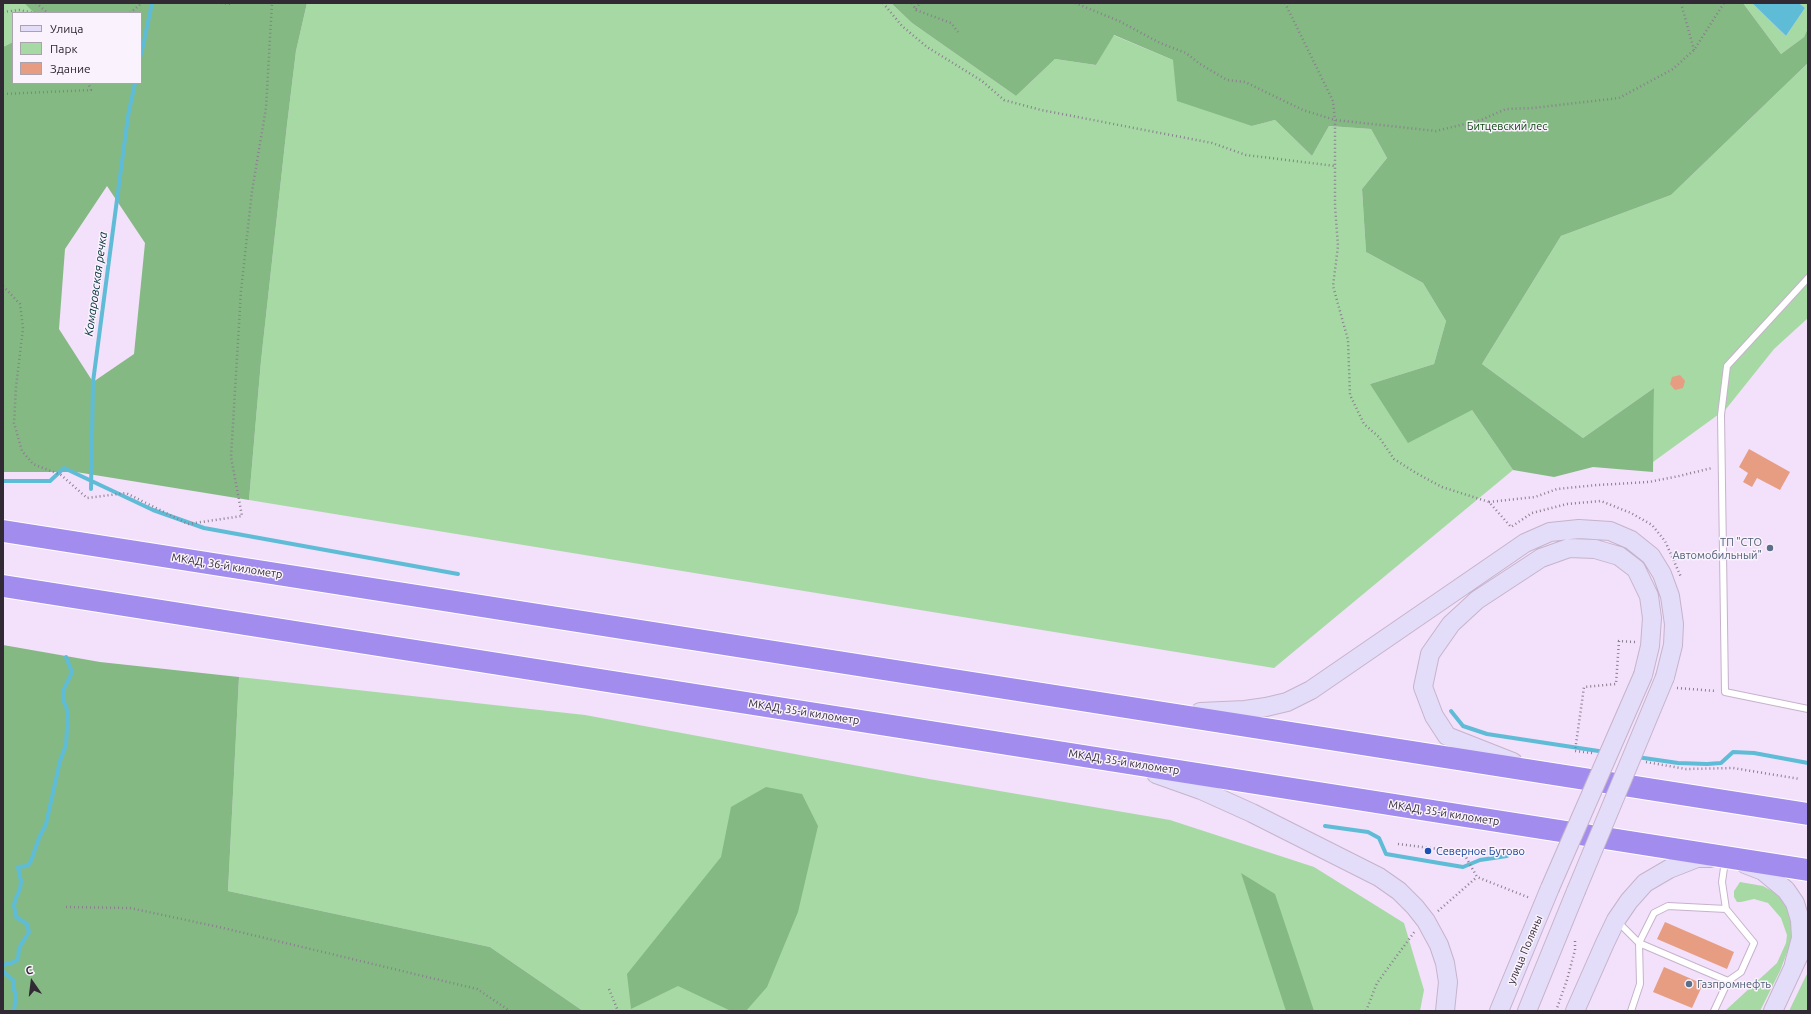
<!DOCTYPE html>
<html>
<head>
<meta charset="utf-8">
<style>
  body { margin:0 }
  #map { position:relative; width:1811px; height:1014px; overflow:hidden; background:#f3e0fa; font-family:Ubuntu,sans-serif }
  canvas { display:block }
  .frame { position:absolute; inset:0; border:4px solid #312933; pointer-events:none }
  .legend { position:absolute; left:12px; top:12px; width:130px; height:72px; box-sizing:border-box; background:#faf2fc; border:1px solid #aaa2ac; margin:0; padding:5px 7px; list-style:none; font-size:12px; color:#312933 }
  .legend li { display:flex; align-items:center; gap:8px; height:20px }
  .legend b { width:20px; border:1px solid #aaa2ac }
  .north { position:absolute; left:12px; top:962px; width:40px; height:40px; -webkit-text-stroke:3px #faf2fc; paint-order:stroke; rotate:346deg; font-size:11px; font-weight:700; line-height:16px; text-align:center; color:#312933 }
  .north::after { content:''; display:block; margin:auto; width:14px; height:18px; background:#312933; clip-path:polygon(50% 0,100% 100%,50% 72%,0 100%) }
</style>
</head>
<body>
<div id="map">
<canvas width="1811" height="1014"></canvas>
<div class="frame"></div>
<ul class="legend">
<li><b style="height:5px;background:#e3ddfa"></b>Улица</li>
<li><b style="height:11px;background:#a7d9a5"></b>Парк</li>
<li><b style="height:11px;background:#e69d82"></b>Здание</li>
</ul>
<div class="north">С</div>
</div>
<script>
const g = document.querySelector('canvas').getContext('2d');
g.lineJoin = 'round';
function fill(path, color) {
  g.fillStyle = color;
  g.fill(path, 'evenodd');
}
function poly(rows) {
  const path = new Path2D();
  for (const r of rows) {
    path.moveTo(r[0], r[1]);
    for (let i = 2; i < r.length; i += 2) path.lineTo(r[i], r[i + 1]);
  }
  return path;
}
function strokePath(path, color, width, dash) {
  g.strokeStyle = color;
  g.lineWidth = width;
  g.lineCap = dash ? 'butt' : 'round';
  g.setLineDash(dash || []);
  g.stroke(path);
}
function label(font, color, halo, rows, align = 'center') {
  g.font = font + ' Ubuntu,sans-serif';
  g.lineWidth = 3;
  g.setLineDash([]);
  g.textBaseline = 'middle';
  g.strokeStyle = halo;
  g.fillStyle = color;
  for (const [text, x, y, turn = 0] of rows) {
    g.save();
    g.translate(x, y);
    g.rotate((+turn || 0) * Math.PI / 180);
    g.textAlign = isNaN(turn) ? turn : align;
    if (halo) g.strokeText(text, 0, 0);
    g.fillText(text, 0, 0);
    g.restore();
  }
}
fill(poly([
  [3,3,24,3,34,13,13,13,13,42,3,47],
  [307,3,891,3,912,23,1016,96,1055,59,1096,65,1113,35,1173,60,1252,126,1275,120,1312,156,1329,126,1371,129,1387,158,1362,189,1366,252,1423,283,1446,321,1434,364,1370,384,1472,410,1513,470,1274,668,249,500,261,361,287,125,296,51],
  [1743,3,1752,3,1786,36,1805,8,1799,3,1808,3,1808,28,1804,37,1781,54],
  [1808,63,1808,318,1774,349,1726,409,1653,462,1654,388,1583,438,1482,364,1561,236,1671,195],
  [239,677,585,715,929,779,1170,820,1314,867,1404,923,1424,990,1420,1011,583,1011,490,947,228,891],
  [1740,882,1763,886,1774,892,1783,900,1789,912,1794,934,1780,971,1760,1011,1726,1010,1777,963,1786,943,1787,935,1781,918,1768,903,1754,899,1741,902,1737,902,1734,897,1734,891],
  [1808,972,1808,1011,1789,1011,1802,984]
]), '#a7d9a5');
fill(poly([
  [24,3,307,3,296,51,287,125,261,361,249,500,76,472,3,472,3,47,13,42,13,83,141,83,141,13,34,13],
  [107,186,145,243,134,354,93,382,59,329,65,249],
  [891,3,1743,3,1781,54,1804,37,1808,28,1808,63,1671,195,1561,236,1482,364,1583,438,1654,388,1653,472,1593,467,1554,477,1513,470,1472,410,1408,443,1370,384,1434,364,1446,321,1423,283,1366,252,1362,189,1387,158,1371,129,1329,126,1312,156,1275,120,1252,126,1177,101,1173,60,1114,35,1096,65,1055,59,1016,96,912,23],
  [3,645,100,662,239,677,228,891,490,947,583,1011,3,1011],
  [766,787,802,794,818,826,798,912,767,987,746,1011,731,1011,678,986,631,1009,627,974,721,857,731,807],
  [1241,873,1275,894,1314,1011,1286,1011]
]), '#84b983');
fill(poly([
  [1752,3,1799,3,1805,8,1786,36]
]), '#5fbcd6');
strokePath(poly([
  [141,55,152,3],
  [3,481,50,481,64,468,153,510,204,528,458,574],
  [91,489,93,382,128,116,135,83],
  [1451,711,1463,726,1487,734,1605,752],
  [1637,757,1678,763,1707,764,1721,763,1733,752,1754,753,1808,763],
  [1325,826,1368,832,1379,838,1386,854,1445,864,1463,867,1480,860,1507,856],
  [3,965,14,962,18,959,19,948,29,932,27,924,16,917,14,905,16,898,20,889,21,881,18,867,27,866,31,861,39,838,46,824,60,761,66,745,68,712,64,702,63,691,72,672,66,657],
  [3,971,14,981,13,988,16,994,14,1011]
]), '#5fbcd6', 4);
fill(poly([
  [1680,375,1685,381,1683,388,1675,390,1670,384,1672,377],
  [1749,449,1790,472,1780,490,1757,478,1752,487,1743,482,1748,473,1739,467],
  [1665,922,1734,952,1727,969,1657,939],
  [1664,967,1703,984,1692,1008,1653,992]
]), '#e69d82');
const lane = poly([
  [1808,278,1727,366,1721,415,1725,692,1808,709],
  [1725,861,1722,882,1726,909],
  [1618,922,1639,943,1728,981],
  [1631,1011,1640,984,1639,943,1654,913,1668,906,1726,909,1754,943,1741,972,1728,981,1714,1011]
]);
const secondary = poly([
  [1200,712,1245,710,1266,707,1287,702,1311,690,1525,543,1550,532,1579,529,1610,531,1631,540,1651,556,1662,574,1670,596,1674,624,1673,645,1665,677],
  [1513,762,1447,736,1434,716,1423,687,1430,654,1451,624,1477,600,1541,558,1569,548,1595,549,1619,556,1636,569,1649,596,1652,618,1650,646,1643,675],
  [1156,774,1201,790,1252,813,1379,877,1399,891,1415,907,1426,921,1439,945,1445,963,1448,982,1445,1011],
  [1745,864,1763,871,1786,890,1795,903,1800,920,1801,938,1794,964],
  [1499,1011,1550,888],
  [1527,1011,1576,891],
  [1575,1011,1605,943,1616,920,1629,901,1645,883,1669,869,1697,858,1711,858],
  [1773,1011,1800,953]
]);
const highway = poly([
  [3,531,1808,814],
  [3,586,1808,870]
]);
strokePath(lane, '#c6b3cb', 8);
strokePath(secondary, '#c6b3cb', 20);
strokePath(highway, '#fff', 24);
strokePath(poly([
  [36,3,48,13],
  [221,3,231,4,233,3],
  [883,3,902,26,927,47,982,81,1004,100,1041,110,1212,143,1246,155,1335,166],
  [912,3,916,10,951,23,958,32],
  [1075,3,1119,21,1160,43,1186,53,1200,64,1227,80,1245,82,1303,110,1335,120,1436,131,1481,120,1506,109,1533,108,1619,98,1673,69,1694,50,1724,3],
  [1285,3,1333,101,1335,120,1335,206,1338,246,1333,286,1348,340,1350,395,1364,424,1379,437,1394,459,1416,473,1442,487,1489,502,1511,527,1532,513,1567,504,1601,501,1631,513,1652,525,1665,541,1681,577],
  [1681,3,1694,50],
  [916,9,920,3],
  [3,12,19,10,35,13],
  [130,13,142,3],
  [3,94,91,90,88,83],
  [3,286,20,304,23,328,16,387,14,423,22,451,33,464,61,475,87,498,126,493,188,524,242,516,231,457,241,291,252,191,266,108,272,3],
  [1489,502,1535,497,1557,489,1597,485,1649,482,1679,476,1712,468],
  [1677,688,1716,691],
  [1592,753,1575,751,1584,687,1616,684,1619,641,1635,642],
  [1646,762,1686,769,1733,768,1800,779],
  [1398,844,1463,852,1477,877,1530,898],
  [66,907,130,908,219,927,477,989,510,1011],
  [1438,911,1477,877],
  [609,989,618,1011],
  [1366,1011,1377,983,1415,931],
  [1556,1011,1567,980,1575,950,1575,938]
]), '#8b7e90', 2.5, [1, 3]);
strokePath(lane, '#fff', 6);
strokePath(secondary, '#e3ddfa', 18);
strokePath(highway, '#a28def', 22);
const secondaryBridge = poly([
  [1550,888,1643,675],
  [1576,891,1665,677]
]);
strokePath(secondaryBridge, '#c6b3cb', 20, []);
strokePath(secondaryBridge, '#e3ddfa', 18);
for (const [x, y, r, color] of [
  [1770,548,4,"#5c6f8a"],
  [1428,851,4,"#1a4fb4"],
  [1689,984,4,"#5c6f8a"]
]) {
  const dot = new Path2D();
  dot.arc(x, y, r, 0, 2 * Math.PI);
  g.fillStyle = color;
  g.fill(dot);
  strokePath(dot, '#faf2fc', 1.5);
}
label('11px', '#0e4712', '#faf2fc', [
  ["Битцевский лес",1507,126]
]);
label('11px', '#4e5e75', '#faf2fc', [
  ["ТП \"СТО",1762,542],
  ["Автомобильный\"",1762,555],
  ["Газпромнефть",1697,984,"left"]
], 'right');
label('11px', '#312933', '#faf2fc', [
  ["МКАД, 36-й километр",227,566,9],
  ["МКАД, 35-й километр",804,712,9],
  ["МКАД, 35-й километр",1124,762,9],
  ["МКАД, 35-й километр",1444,813,9],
  ["улица Поляны",1525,950,-67]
]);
label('11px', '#164399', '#faf2fc', [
  ["Северное Бутово",1436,851]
], 'left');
label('italic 12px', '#04323d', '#faf2fc', [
  ["Комаровская речка",96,284,-82]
]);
</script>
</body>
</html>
